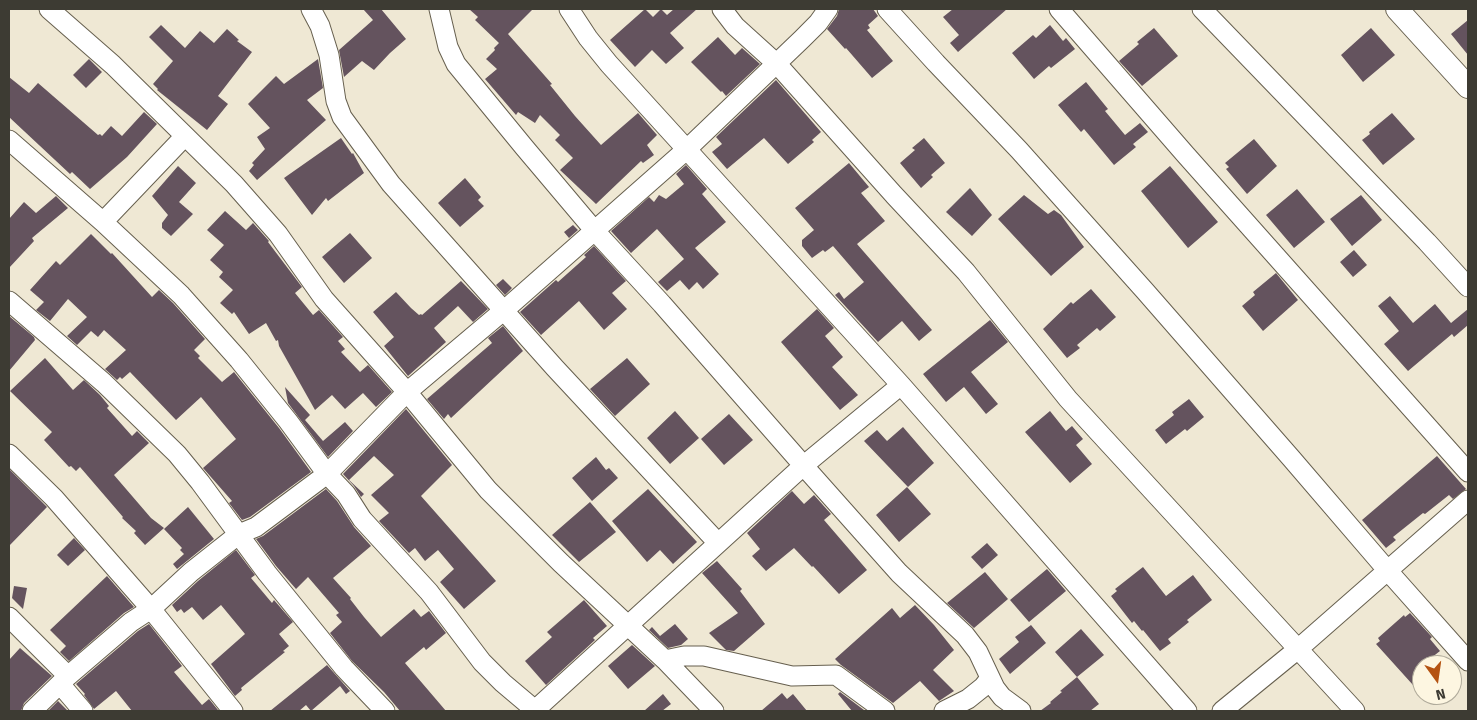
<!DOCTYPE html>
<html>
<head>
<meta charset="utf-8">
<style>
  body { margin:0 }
  #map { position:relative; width:1477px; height:720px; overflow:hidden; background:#efe8d4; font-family:"Fira Sans",sans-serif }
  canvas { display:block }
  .frame { position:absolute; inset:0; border:10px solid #3d3b33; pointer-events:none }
  .north { position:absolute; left:1412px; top:655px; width:50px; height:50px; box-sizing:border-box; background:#fdf6e1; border:1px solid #b0ab9b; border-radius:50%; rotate:166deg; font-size:14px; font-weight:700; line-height:20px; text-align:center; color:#3d3b33 }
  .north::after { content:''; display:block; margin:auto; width:18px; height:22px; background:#b45312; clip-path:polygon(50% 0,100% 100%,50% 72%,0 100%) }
</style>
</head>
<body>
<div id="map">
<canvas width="1477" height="720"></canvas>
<div class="frame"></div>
<div class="north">N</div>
</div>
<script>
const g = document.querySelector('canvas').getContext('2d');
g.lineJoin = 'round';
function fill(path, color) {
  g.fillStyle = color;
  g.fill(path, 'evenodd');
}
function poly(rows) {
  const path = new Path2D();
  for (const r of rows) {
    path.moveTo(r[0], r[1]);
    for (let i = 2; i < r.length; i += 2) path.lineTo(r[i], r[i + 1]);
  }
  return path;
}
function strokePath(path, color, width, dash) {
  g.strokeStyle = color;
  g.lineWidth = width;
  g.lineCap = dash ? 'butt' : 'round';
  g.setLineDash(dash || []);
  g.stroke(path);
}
fill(poly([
  [363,9,381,9,406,39,390,53,374,70,362,61,344,77,339,50,373,20],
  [469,9,533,9,508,34,552,84,550,85,575,116,601,145,638,113,657,135,647,145,654,155,643,163,641,161,596,204,560,170,573,158,555,140,560,135,540,115,535,123,518,112,516,115,485,79,497,69,486,59,495,50,494,48,499,43,475,20,478,17],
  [645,9,653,17,661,9,667,15,674,9,697,9,670,33,684,48,666,64,652,50,635,67,610,40],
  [839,9,873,9,878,16,868,25,870,28,867,30,893,61,872,78,846,48,845,49,827,29,837,16],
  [953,9,1007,9,958,52,950,43,959,35,943,17],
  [1468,20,1468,55,1451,34],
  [161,25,185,48,200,31,214,43,227,29,239,40,237,41,252,52,218,96,228,104,207,130,157,90,158,89,153,84,173,61,149,37],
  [1050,25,1063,41,1066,38,1075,49,1051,68,1049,66,1034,79,1012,53,1033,35,1036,38],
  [1154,28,1178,56,1142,86,1119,61,1139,44,1137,42],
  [1371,28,1395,55,1363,82,1341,55],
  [718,37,735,55,742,48,760,64,726,96,722,91,721,92,691,62],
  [89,59,102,72,86,88,73,75],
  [318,59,323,88,307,100,326,120,257,180,249,171,254,165,252,163,265,149,257,137,270,128,248,104,276,76,284,84],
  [9,77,29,93,38,83,98,135,100,134,102,136,111,126,122,136,144,112,157,124,127,157,90,189,72,172,70,174,9,117],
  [776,80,821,132,812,140,814,142,788,164,764,138,727,169,712,152,722,144,716,137],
  [1086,82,1108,109,1105,111,1125,135,1140,123,1148,132,1133,144,1136,147,1114,165,1084,129,1081,132,1058,105],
  [1392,113,1415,139,1383,165,1362,140,1370,134,1369,132],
  [341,138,352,154,353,153,364,173,328,201,326,198,312,215,284,178],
  [924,138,945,163,931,175,933,177,921,188,900,163,915,150,912,148],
  [1254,139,1277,166,1247,194,1226,169,1229,167,1225,163],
  [849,163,869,187,861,193,885,221,857,244,932,330,919,341,902,321,878,342,835,295,839,292,844,299,864,282,833,246,825,252,823,250,812,258,802,246,802,240,814,230,795,208],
  [686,165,707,189,702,194,726,222,695,248,719,274,703,289,697,282,689,290,680,280,667,291,658,282,684,259,657,229,631,253,611,231,649,197,654,202,659,195,666,199,684,184,676,174],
  [178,166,196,183,179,202,193,214,171,236,162,228,162,223,168,215,152,196],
  [1170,166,1218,222,1188,248,1141,191],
  [465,178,481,197,478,200,484,206,460,227,438,203],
  [970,188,992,215,972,236,946,212],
  [1297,189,1325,222,1294,248,1266,215],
  [1024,195,1048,214,1054,210,1061,215,1084,247,1051,276,998,219],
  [1361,195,1382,220,1352,246,1330,219],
  [56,196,68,208,32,238,34,241,9,268,9,219,24,202,36,213],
  [225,211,246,230,253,223,269,241,268,242,302,287,295,293,313,315,319,310,343,337,338,341,345,349,341,352,360,372,368,365,392,392,376,407,363,393,345,409,332,395,315,410,279,346,278,340,276,341,266,323,249,334,234,312,232,314,220,303,233,290,219,277,223,272,210,260,224,245,207,230],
  [573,225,578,230,569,238,564,232],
  [350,233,372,258,344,283,322,257],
  [91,234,111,254,112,253,152,297,159,290,173,303,205,339,194,350,200,356,198,358,222,382,234,372,279,428,311,472,250,517,242,520,229,503,232,501,203,468,236,439,201,397,176,420,130,372,122,379,120,377,117,380,105,369,126,350,104,330,98,337,91,331,77,345,67,336,87,317,68,299,50,321,36,310,44,302,30,290,56,261,60,265],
  [594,246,626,281,612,293,627,309,604,330,579,301,541,335,520,312,556,280,558,282,586,257,584,255],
  [1354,250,1367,265,1353,277,1340,262],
  [1276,273,1298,300,1263,331,1242,306,1255,295,1253,292],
  [503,279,512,288,505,295,496,285],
  [461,281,488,309,473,322,458,306,434,328,446,342,408,376,384,346,394,337,373,312,396,292,411,308,419,315,421,314,422,315],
  [1091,289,1116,317,1100,331,1097,328,1077,345,1080,348,1067,358,1043,329,1071,302,1073,304],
  [1390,296,1413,323,1435,304,1451,323,1468,309,1468,325,1454,337,1452,334,1408,371,1384,344,1399,331,1378,306],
  [817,309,834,328,825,336,843,357,832,367,858,395,840,410,781,342],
  [9,316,34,337,35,340,9,371],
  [990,320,1008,342,971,372,998,404,986,414,964,387,946,402,923,374],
  [503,326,523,351,451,418,448,414,444,419,427,399,492,343,488,338],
  [45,358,73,390,84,380,100,395,109,406,107,408,132,436,137,431,149,443,114,475,151,518,164,528,145,545,134,533,136,531,122,518,123,517,80,467,76,471,71,466,69,467,44,440,52,432,10,391],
  [627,358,650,384,615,416,590,389],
  [285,387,310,415,305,420,323,441,345,422,353,431,328,457,288,403],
  [1189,399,1204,417,1187,431,1185,429,1166,444,1155,430,1174,415,1172,412],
  [406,409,452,465,421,496,496,581,464,609,440,582,454,569,438,550,425,561,415,548,409,553,379,521,389,513,371,495,394,475,374,456,349,480,364,494,361,497,354,486,343,474],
  [675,411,699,438,670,464,647,438],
  [1050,411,1066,431,1072,426,1083,439,1076,445,1092,464,1070,483,1025,432],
  [729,414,753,440,724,465,701,439],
  [903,427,934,463,908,487,864,441,877,430,887,441],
  [1437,456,1466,489,1453,499,1449,495,1425,514,1423,513,1393,537,1396,540,1386,548,1362,520],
  [596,457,606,470,609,468,618,478,592,501,572,478],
  [9,469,47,507,9,546],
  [907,487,931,514,899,542,876,515],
  [326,489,337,501,354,527,371,546,333,578,351,598,350,599,364,617,381,637,414,609,421,617,429,611,446,633,426,650,424,647,405,663,446,711,400,711,384,692,352,661,330,633,342,622,336,615,339,613,308,577,296,589,276,566,256,539,263,536],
  [648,489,697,542,673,564,660,550,647,562,612,521],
  [792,491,804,504,814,495,831,514,824,520,867,570,839,594,813,566,812,567,794,548,766,571,752,556,760,549,747,533],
  [590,502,616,532,579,562,552,535],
  [188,507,214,539,177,569,173,564,184,554,180,550,182,548,164,529],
  [74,538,85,550,68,566,57,555],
  [987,543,998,555,982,569,971,557],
  [236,550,255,575,251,578,272,603,274,600,293,622,279,634,289,646,283,651,285,652,241,688,242,690,235,696,211,664,245,634,221,605,203,620,192,607,184,613,181,609,177,612,172,605,198,581],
  [717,561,742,589,740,591,765,624,734,651,726,650,709,633,738,613,702,573],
  [1143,567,1166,596,1193,575,1212,600,1187,620,1189,622,1168,639,1171,643,1160,651,1143,630,1142,631,1134,621,1132,623,1111,596,1117,591,1115,589],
  [1047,569,1066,591,1029,622,1010,600],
  [985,572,1008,599,974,628,947,603],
  [107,576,134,607,124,613,69,661,60,652,66,646,50,630],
  [14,586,27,588,23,609,12,598],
  [584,600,607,626,593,638,595,640,546,685,525,661,552,637,547,632],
  [915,605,934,625,954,650,933,670,954,691,939,701,920,681,893,703,841,665,835,659,892,608,900,618],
  [1410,613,1432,637,1430,639,1440,651,1422,665,1422,695,1376,644,1380,641,1378,638,1404,615,1405,617],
  [149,624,182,666,174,672,202,705,209,699,218,710,216,711,132,711,116,691,94,709,84,695,85,694,76,684,138,631],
  [675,624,688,639,681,645,668,648,649,630,652,627,660,636],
  [1031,625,1046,643,1010,674,999,659,1019,642,1015,637],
  [1081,629,1104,655,1077,677,1055,652],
  [632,645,655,666,628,689,608,666],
  [20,648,52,676,24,703,21,711,9,711,9,660],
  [327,665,350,691,346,694,340,686,311,711,306,705,299,711,270,711],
  [1077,677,1099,704,1090,711,1040,711,1051,703,1050,702,1062,692,1060,691],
  [840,692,864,710,862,711,852,711,838,694],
  [782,693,787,699,793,694,807,711,761,711],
  [663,694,671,704,662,711,644,711],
  [58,701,68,711,48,711]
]), '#64535e');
const minor = poly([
  [49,9,113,65,234,184,278,234,324,299,407,392,488,490,561,563,665,660,714,711],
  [311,9,320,26,329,55,336,101,342,117,391,184,555,368,718,543],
  [439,9,448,47,456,64,524,147,594,230,662,304,810,473,899,573,965,635,978,652,995,688,1002,697,1021,711],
  [569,9,588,38,609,64,901,385,1187,711],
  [722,9,735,26,777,64,894,195,966,272,1068,399,1355,711],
  [887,9,936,63,1019,150,1145,291,1291,458,1388,571,1468,661],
  [1059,9,1185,154,1468,472],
  [1202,9,1427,242,1468,287],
  [9,140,103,222,181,295,239,360,288,421,327,474,346,494,362,519,429,592,482,662,503,683,535,710,803,466,901,385],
  [103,222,185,136],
  [9,301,104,383,177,454,200,482,267,573,344,668,385,711],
  [9,454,54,498,151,609,233,711],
  [9,617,68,676],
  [665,660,684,656,704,656,792,676,836,675,885,711],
  [60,684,83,711],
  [32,711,68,676,131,622,151,609,191,572,239,534,256,527,327,474,407,392,509,306,686,150,802,39,818,23,828,9],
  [944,711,968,699,983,687,990,678],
  [1222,711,1298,649,1468,500]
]);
const tertiary = poly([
  [1397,9,1468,87]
]);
strokePath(minor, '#665f4e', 21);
strokePath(tertiary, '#665f4e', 24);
strokePath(minor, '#fff', 19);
strokePath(tertiary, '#fff', 22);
</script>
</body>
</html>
